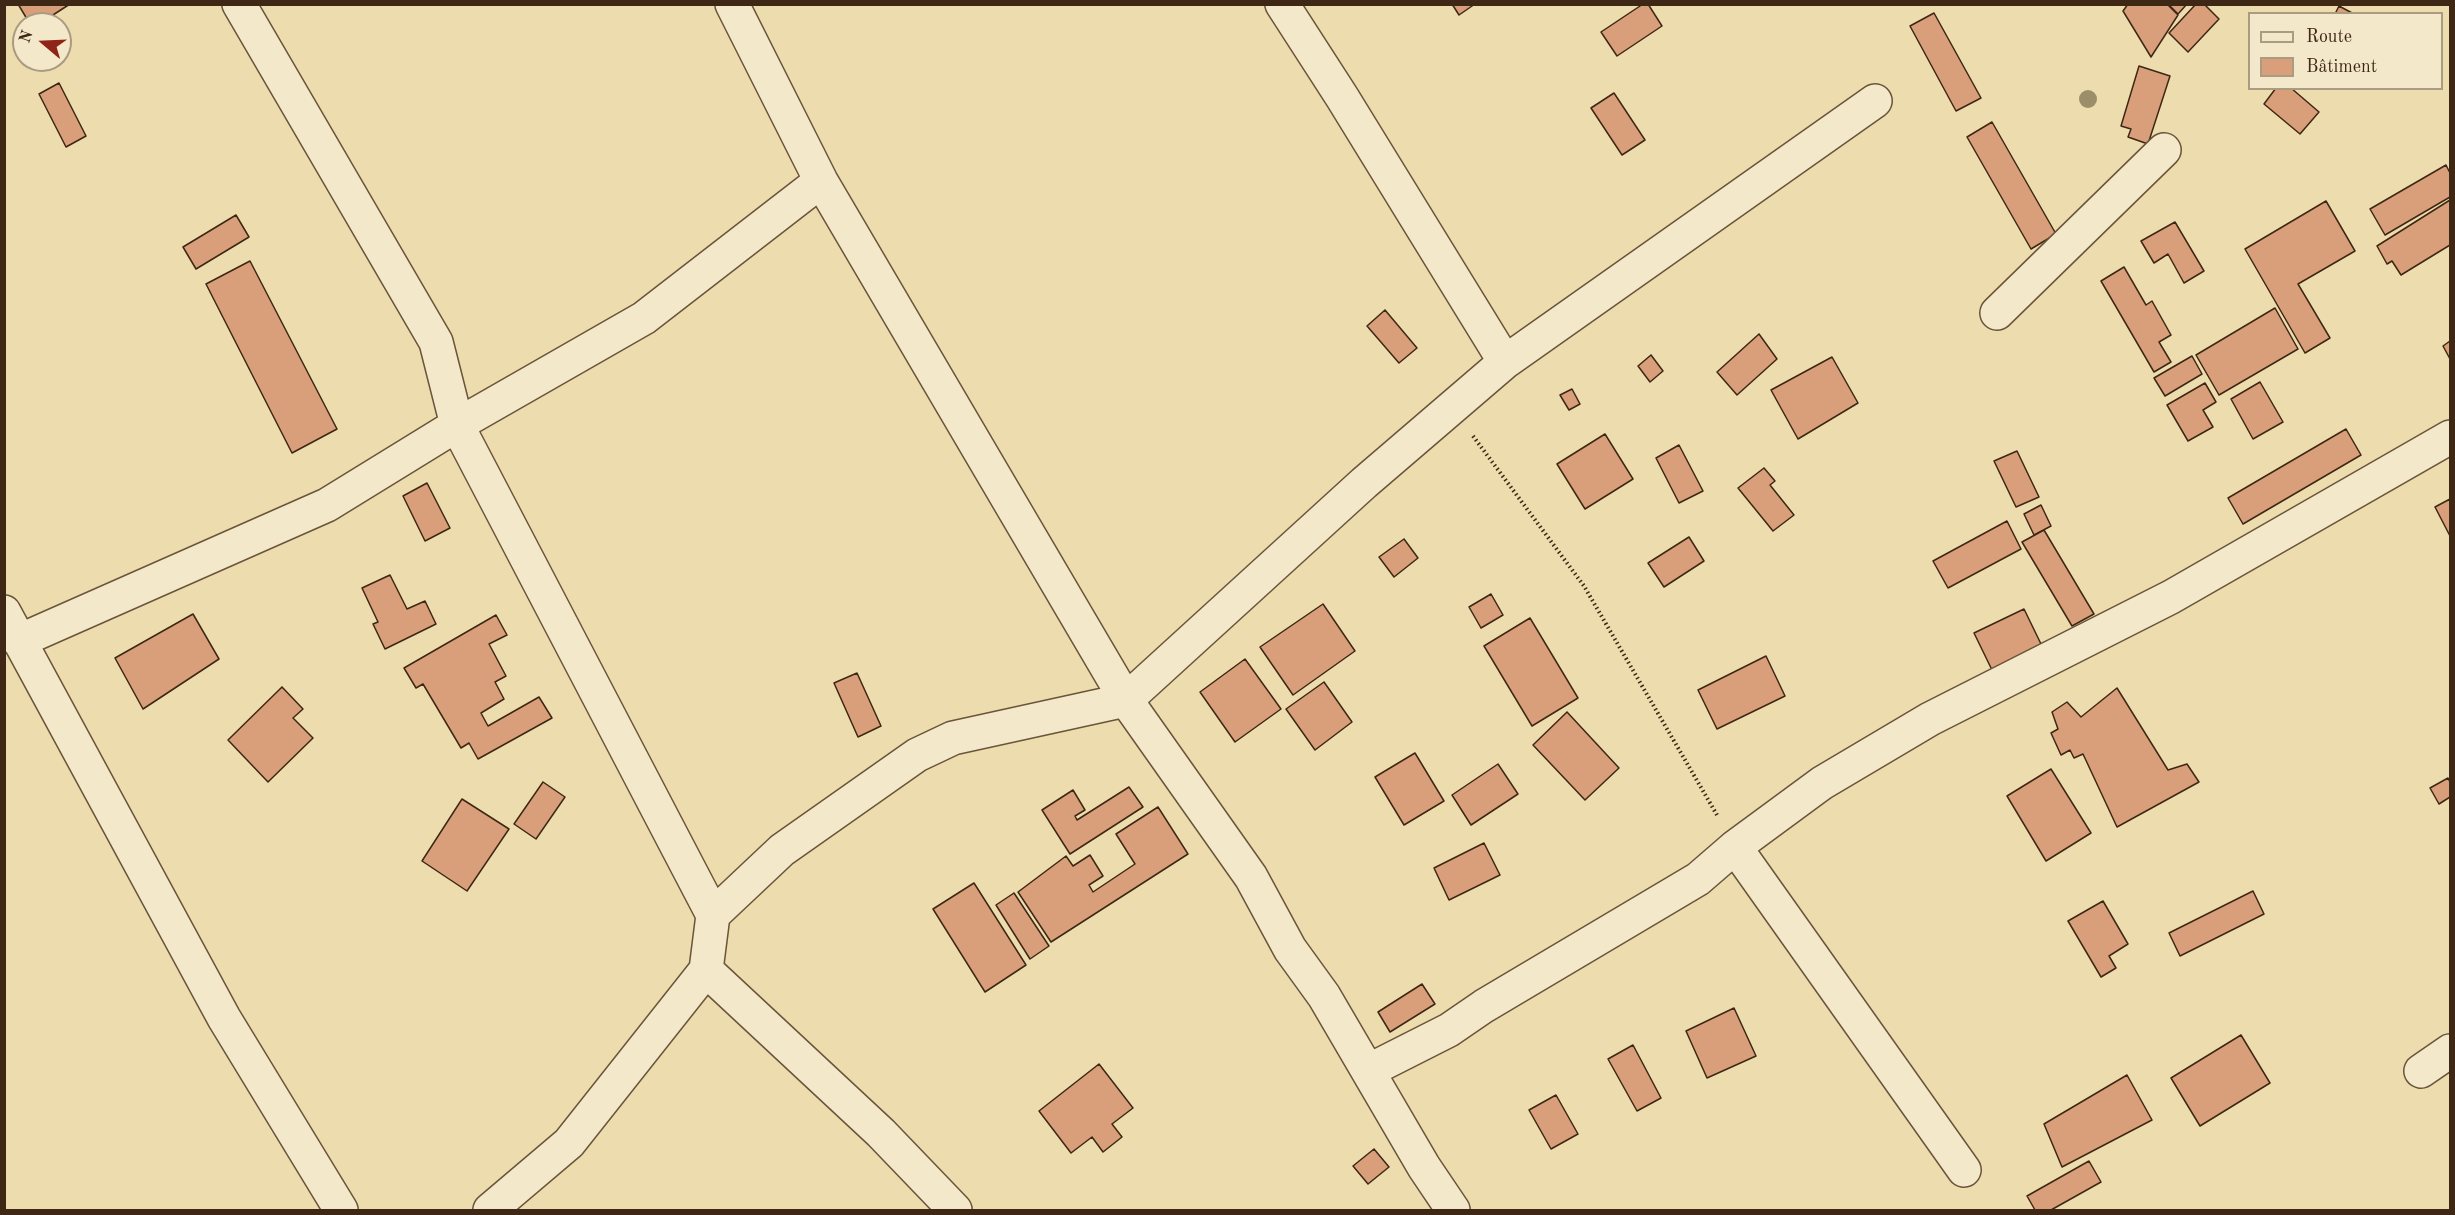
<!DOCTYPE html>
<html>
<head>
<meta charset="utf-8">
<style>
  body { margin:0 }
  #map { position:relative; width:2455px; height:1215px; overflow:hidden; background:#ecdcae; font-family:"Old Standard TT",serif }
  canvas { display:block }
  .frame { position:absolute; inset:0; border:6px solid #3e2714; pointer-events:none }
  .legend { position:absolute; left:2248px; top:12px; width:195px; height:78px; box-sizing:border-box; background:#f3e8ca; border:2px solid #ab9b81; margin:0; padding:8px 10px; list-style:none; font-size:18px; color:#3e2714 }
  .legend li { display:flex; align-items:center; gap:12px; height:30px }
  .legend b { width:30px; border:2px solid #ab9b81 }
  .north { position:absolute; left:12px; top:12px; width:60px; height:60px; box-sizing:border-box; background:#f3e8ca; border:2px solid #ab9b81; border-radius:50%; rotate:289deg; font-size:16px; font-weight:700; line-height:24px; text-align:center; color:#3e2714 }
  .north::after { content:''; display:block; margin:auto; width:21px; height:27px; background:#8f2418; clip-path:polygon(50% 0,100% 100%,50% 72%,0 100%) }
</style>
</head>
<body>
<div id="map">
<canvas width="2455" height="1215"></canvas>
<div class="frame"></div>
<ul class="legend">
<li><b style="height:8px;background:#f3e8ca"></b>Route</li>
<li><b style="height:16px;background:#d99f7a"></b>Bâtiment</li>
</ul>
<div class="north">N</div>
</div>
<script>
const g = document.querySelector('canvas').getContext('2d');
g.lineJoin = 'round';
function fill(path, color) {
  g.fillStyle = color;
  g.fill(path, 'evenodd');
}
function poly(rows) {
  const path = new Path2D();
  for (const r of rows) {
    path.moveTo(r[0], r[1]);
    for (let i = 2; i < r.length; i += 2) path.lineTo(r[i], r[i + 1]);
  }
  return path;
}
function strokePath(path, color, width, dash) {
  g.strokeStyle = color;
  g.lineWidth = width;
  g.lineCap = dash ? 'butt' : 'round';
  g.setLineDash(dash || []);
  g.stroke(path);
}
const building = poly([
  [18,4,70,4,39,24,30,24,18,4],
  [1452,4,1475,4,1459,15,1452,4],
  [1643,4,1648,4,1662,26,1617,56,1601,32,1643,4],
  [2128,4,2167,4,2178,15,2151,57,2123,11,2128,4],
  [2168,4,2187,4,2178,14,2168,4],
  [2196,4,2204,4,2219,19,2188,52,2169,33,2196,4],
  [2339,6,2354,14,2335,14,2339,6],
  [1934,13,1981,98,1956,111,1910,26,1934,13],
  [2139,66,2170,76,2148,144,2128,137,2131,129,2121,126,2139,66],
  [59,83,86,136,66,147,39,94,59,83],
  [2276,88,2291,88,2319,112,2300,134,2264,104,2276,88],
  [1614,93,1645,140,1622,155,1591,108,1614,93],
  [1992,122,2056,234,2031,249,1967,137,1992,122],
  [2446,165,2450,173,2450,197,2385,235,2370,209,2446,165],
  [2450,200,2450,245,2401,275,2392,261,2387,264,2377,246,2450,200],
  [2326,201,2355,251,2298,284,2330,338,2305,353,2245,249,2326,201],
  [236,215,249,237,196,269,183,247,236,215],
  [2175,222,2204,271,2184,283,2168,254,2154,263,2141,241,2175,222],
  [250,261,337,429,292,453,206,284,250,261],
  [2124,267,2146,305,2152,301,2171,335,2159,342,2171,362,2154,372,2101,281,2124,267],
  [2275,308,2298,349,2219,395,2196,355,2275,308],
  [1385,310,1417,348,1399,363,1367,326,1385,310],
  [1759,334,1777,359,1737,395,1717,372,1759,334],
  [2450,341,2450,359,2443,346,2450,341],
  [1651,355,1663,371,1650,382,1638,366,1651,355],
  [2192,356,2202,374,2165,396,2154,378,2192,356],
  [1832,357,1858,403,1798,439,1771,390,1832,357],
  [2260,382,2283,422,2253,439,2231,399,2260,382],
  [2205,383,2216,402,2203,410,2213,427,2188,441,2167,405,2205,383],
  [1572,389,1580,404,1569,410,1560,395,1572,389],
  [2346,429,2361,455,2243,524,2228,498,2346,429],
  [1605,434,1633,479,1585,509,1557,464,1605,434],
  [1679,445,1703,491,1679,503,1656,458,1679,445],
  [2017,451,2039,497,2016,507,1994,461,2017,451],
  [1764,468,1775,481,1770,485,1794,515,1773,531,1738,488,1764,468],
  [427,483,450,528,425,541,403,496,427,483],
  [2450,499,2450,536,2435,507,2450,499],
  [2041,505,2051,526,2034,535,2024,514,2041,505],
  [2007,521,2021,549,1948,588,1933,561,2007,521],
  [2044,530,2094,614,2072,626,2022,542,2044,530],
  [1689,537,1704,561,1664,587,1648,563,1689,537],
  [1404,539,1418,558,1394,577,1379,557,1404,539],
  [390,575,407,609,425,601,436,624,385,649,373,624,378,622,362,588,390,575],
  [1491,594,1503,615,1481,628,1469,607,1491,594],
  [1323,604,1355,651,1293,695,1260,647,1323,604],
  [2024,609,2042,646,1992,670,1974,633,2024,609],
  [193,614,219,659,143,709,115,658,193,614],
  [496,615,507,635,489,644,506,676,495,682,504,699,481,713,488,726,539,697,552,718,478,759,469,743,461,748,423,684,416,688,404,668,496,615],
  [1530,618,1578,698,1532,726,1484,646,1530,618],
  [1766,656,1785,696,1717,729,1698,690,1766,656],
  [1245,659,1281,709,1235,742,1200,692,1245,659],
  [857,673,881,726,858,737,834,683,857,673],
  [1324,682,1352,722,1315,750,1286,709,1324,682],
  [282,687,303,709,293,718,313,738,268,782,228,740,282,687],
  [2117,688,2168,770,2187,764,2199,782,2117,827,2083,754,2074,758,2070,750,2061,755,2051,733,2058,729,2052,712,2067,702,2081,717,2117,688],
  [1567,712,1619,768,1585,800,1533,745,1567,712],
  [1415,753,1444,801,1404,825,1375,777,1415,753],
  [1498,764,1518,794,1471,825,1452,795,1498,764],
  [2051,769,2091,833,2046,861,2007,796,2051,769],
  [2448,778,2450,782,2450,797,2439,804,2430,788,2448,778],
  [543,782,565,797,536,839,514,824,543,782],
  [1129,787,1143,807,1070,854,1042,810,1073,790,1085,810,1075,816,1077,820,1129,787],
  [462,799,509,829,467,891,422,861,462,799],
  [1158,807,1188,854,1051,942,1018,892,1066,856,1073,866,1090,855,1103,876,1089,885,1093,892,1135,864,1116,834,1158,807],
  [1484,843,1500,875,1449,900,1434,868,1484,843],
  [974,883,1026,965,985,992,933,909,974,883],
  [2253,891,2264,914,2180,956,2169,933,2253,891],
  [1014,893,1049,946,1030,959,996,905,1014,893],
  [2103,901,2128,944,2109,956,2116,968,2101,977,2068,921,2103,901],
  [1422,984,1435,1004,1390,1032,1378,1012,1422,984],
  [1734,1008,1756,1056,1707,1078,1686,1031,1734,1008],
  [2241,1035,2270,1083,2200,1126,2171,1078,2241,1035],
  [1633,1045,1661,1098,1637,1111,1608,1059,1633,1045],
  [1099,1064,1133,1108,1112,1124,1122,1137,1103,1152,1092,1137,1071,1153,1039,1111,1099,1064],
  [2127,1075,2152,1120,2062,1167,2044,1124,2127,1075],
  [1556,1095,1578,1134,1551,1149,1529,1110,1556,1095],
  [1374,1149,1389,1167,1368,1184,1353,1166,1374,1149],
  [2089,1161,2101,1182,2051,1210,2035,1210,2027,1196,2089,1161]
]);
fill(building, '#d99f7a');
strokePath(building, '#3e2714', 1.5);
const minor = poly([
  [239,4,436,342,457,425,713,915],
  [732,4,821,181,1126,700,1251,877,1290,949,1324,996,1424,1167,1453,1210],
  [1282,4,1342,97,1505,362],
  [1997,313,2164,150],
  [4,612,224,1018,341,1210],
  [19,641,327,505,457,425,644,318,821,181],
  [1735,847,1964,1170],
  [706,970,881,1133,955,1210],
  [1368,1071,1449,1030,1484,1006,1698,879,1735,847,1822,783,1930,719,2171,597,2450,437],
  [2421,1071,2450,1051],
  [490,1210,569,1143,706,970,713,915,782,850,917,755,953,738,1126,700,1364,483,1505,362,1875,101]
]);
strokePath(minor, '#6a543a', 36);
strokePath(poly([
  [1473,436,1584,586,1717,815]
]), '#3e2714', 4, [1.5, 3]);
strokePath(minor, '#f3e8ca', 33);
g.fillStyle = '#9d8e6a';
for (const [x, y] of [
  [2088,99]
]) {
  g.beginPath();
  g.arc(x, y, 9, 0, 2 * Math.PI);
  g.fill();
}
</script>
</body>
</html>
